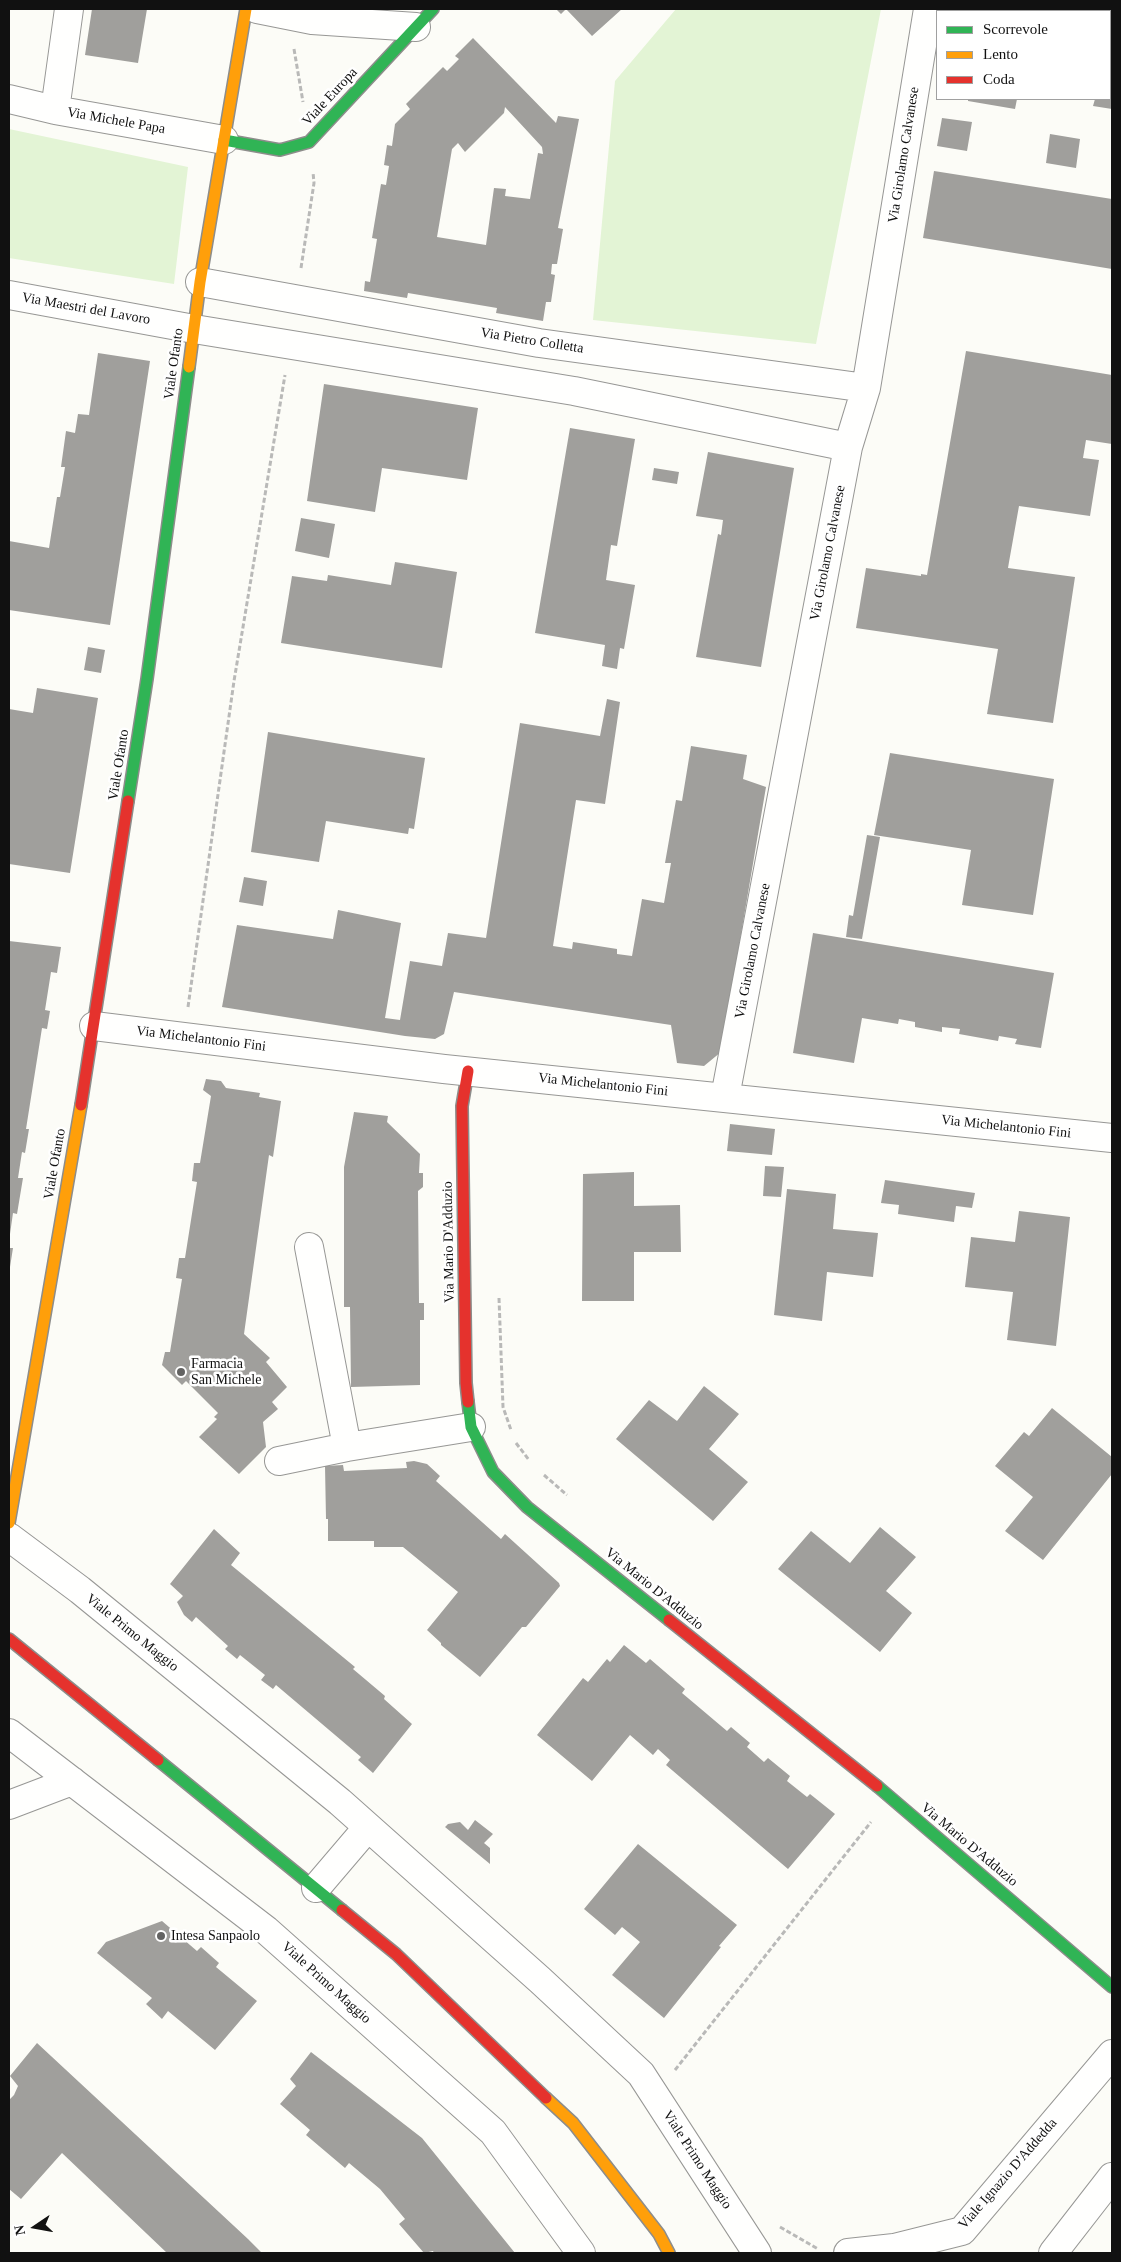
<!DOCTYPE html>
<html>
<head>
<meta charset="utf-8">
<style>
  body { margin:0 }
  #map { position:relative; width:1121px; height:2262px; overflow:hidden; background:#fcfcf7; font-family:"Times New Roman",serif }
  canvas { display:block }
  .frame { position:absolute; inset:0; border:10px solid #111; pointer-events:none }
  .legend { position:absolute; left:936px; top:10px; width:175px; height:90px; box-sizing:border-box; background:#fff; border:1px solid #a0a0a0; margin:0; padding:6px 9px; list-style:none; font-size:15px; color:#111 }
  .legend li { display:flex; align-items:center; gap:10px; height:25px }
  .legend b { width:25px; border:1px solid #a0a0a0 }
  .north { position:absolute; left:10px; top:2202px; width:50px; height:50px; -webkit-text-stroke:4px #fff; paint-order:stroke; rotate:258deg; font-size:14px; font-weight:700; line-height:20px; text-align:center; color:#111 }
  .north::after { content:''; display:block; margin:auto; width:18px; height:22px; background:#111; clip-path:polygon(50% 0,100% 100%,50% 72%,0 100%) }
</style>
</head>
<body>
<div id="map">
<canvas width="1121" height="2262"></canvas>
<div class="frame"></div>
<ul class="legend">
<li><b style="height:6px;background:#30b455"></b>Scorrevole</li>
<li><b style="height:6px;background:#ff9f0a"></b>Lento</li>
<li><b style="height:6px;background:#e5322d"></b>Coda</li>
</ul>
<div class="north">N</div>
</div>
<script>
const g = document.querySelector('canvas').getContext('2d');
g.lineJoin = 'round';
function fill(path, color) {
  g.fillStyle = color;
  g.fill(path, 'evenodd');
}
function poly(rows) {
  const path = new Path2D();
  for (const r of rows) {
    path.moveTo(r[0], r[1]);
    for (let i = 2; i < r.length; i += 2) path.lineTo(r[i], r[i + 1]);
  }
  return path;
}
function strokePath(path, color, width, dash) {
  g.strokeStyle = color;
  g.lineWidth = width;
  g.lineCap = dash ? 'butt' : 'round';
  g.setLineDash(dash || []);
  g.stroke(path);
}
function label(font, color, halo, rows, align = 'center') {
  g.font = font + ' "Times New Roman",serif';
  g.lineWidth = 5;
  g.setLineDash([]);
  g.textBaseline = 'middle';
  g.strokeStyle = halo;
  g.fillStyle = color;
  for (const [text, x, y, turn = 0] of rows) {
    g.save();
    g.translate(x, y);
    g.rotate((+turn || 0) * Math.PI / 180);
    g.textAlign = isNaN(turn) ? turn : align;
    if (halo) g.strokeText(text, 0, 0);
    g.fillText(text, 0, 0);
    g.restore();
  }
}
fill(poly([
  [676,9,881,9,816,344,593,320,615,81],
  [9,129,188,167,174,284,9,258]
]), '#e3f4d5');
fill(poly([
  [92,9,147,9,138,63,85,55],
  [556,9,622,9,592,36,566,9,561,14],
  [967,9,1078,9,1078,11,967,11],
  [1110,20,1112,21,1112,109,1093,106,1095,99,1110,99],
  [473,38,556,123,558,116,579,119,558,228,563,229,557,264,552,264,551,274,555,275,551,302,546,302,543,321,496,313,497,308,408,293,407,298,364,291,365,281,370,282,377,239,372,238,381,184,386,185,389,166,384,165,387,145,392,146,395,124,410,109,406,104,443,67,447,71,459,59,455,56],
  [505,107,542,147,543,154,538,153,530,199,505,196,506,189,494,188,486,245,437,237,452,149,458,143,465,152,504,113],
  [968,99,1017,99,1015,109,968,101],
  [942,118,972,122,967,151,937,146],
  [1050,134,1080,139,1076,168,1046,163],
  [934,171,1112,199,1112,269,923,238],
  [966,351,1112,375,1112,444,1086,440,1083,458,1099,460,1090,516,1019,506,1009,562,1008,568,1075,577,1053,723,987,714,998,649,856,628,866,568,921,576,921,574,927,575],
  [98,353,150,361,110,625,9,610,9,541,49,548,57,497,60,497,65,467,61,467,66,431,75,433,78,414,89,415],
  [324,384,478,408,467,480,382,468,375,512,307,501],
  [570,428,635,439,617,546,611,545,606,580,635,585,624,649,620,648,617,669,602,666,605,645,535,633],
  [708,452,794,468,761,667,696,657,718,534,721,535,723,520,696,516],
  [654,468,679,472,677,484,652,480],
  [301,518,335,524,329,558,295,551],
  [395,562,457,572,442,668,281,643,292,576,327,581,328,575,391,585],
  [88,647,105,650,101,673,84,670],
  [37,688,98,698,70,873,9,864,9,709,33,713],
  [607,699,620,702,605,804,576,800,553,946,572,949,573,942,617,949,617,954,632,956,642,899,664,903,671,863,665,863,676,800,682,801,691,746,747,755,743,779,766,787,721,1052,704,1066,677,1063,671,1025,454,992,444,1034,435,1039,405,1036,222,1007,237,925,333,939,338,910,401,923,385,1018,400,1020,410,961,442,966,448,933,486,938,520,723,600,736],
  [268,732,425,758,414,829,409,828,408,834,326,821,319,862,251,852],
  [890,753,1054,779,1033,915,962,905,971,850,874,835],
  [867,835,880,837,862,939,846,937,849,915,853,916],
  [244,877,267,881,263,906,239,902],
  [813,933,1054,973,1041,1048,1015,1044,1017,1039,999,1036,998,1041,959,1034,960,1029,942,1027,942,1032,915,1027,915,1022,899,1019,898,1024,862,1018,854,1063,793,1053],
  [9,941,61,947,57,973,51,972,45,1010,50,1011,47,1029,42,1028,26,1129,29,1129,25,1153,22,1152,18,1178,23,1178,17,1214,13,1213,10,1234],
  [206,1079,221,1081,226,1088,260,1093,259,1097,281,1101,273,1157,269,1155,244,1334,270,1358,266,1362,287,1387,272,1402,278,1409,263,1422,266,1447,239,1474,199,1437,217,1419,214,1417,218,1413,186,1381,182,1385,162,1365,165,1352,170,1352,182,1279,176,1278,179,1258,185,1258,197,1182,192,1181,194,1163,200,1163,211,1096,203,1090],
  [354,1112,388,1116,387,1122,420,1154,419,1173,423,1173,423,1187,418,1191,419,1303,424,1303,424,1320,420,1320,420,1385,351,1387,350,1307,344,1307,344,1167],
  [730,1124,775,1129,772,1155,727,1151],
  [765,1166,784,1167,781,1197,763,1196],
  [634,1172,634,1206,680,1205,681,1252,634,1252,634,1301,582,1301,583,1174],
  [885,1180,975,1193,972,1208,956,1206,954,1222,898,1214,899,1205,881,1203],
  [787,1189,836,1194,833,1229,878,1233,873,1277,827,1272,822,1321,774,1315],
  [1019,1211,1070,1217,1056,1346,1007,1340,1013,1292,965,1287,971,1237,1015,1242],
  [9,1248,13,1248,10,1267,9,1267],
  [704,1386,739,1414,709,1449,748,1482,713,1521,616,1439,649,1400,677,1421],
  [1052,1408,1112,1457,1112,1474,1043,1560,1005,1531,1033,1497,995,1466,1024,1432,1029,1436],
  [414,1461,427,1464,440,1476,436,1481,501,1539,505,1534,559,1583,560,1586,526,1627,522,1627,480,1677,441,1645,441,1643,427,1630,458,1592,403,1547,374,1547,374,1541,328,1541,328,1519,326,1519,325,1466,343,1465,344,1471,407,1468,406,1462],
  [880,1527,916,1557,886,1591,912,1613,880,1652,778,1569,811,1531,850,1563],
  [214,1529,240,1553,231,1565,355,1667,353,1669,385,1696,384,1699,412,1724,373,1773,358,1760,361,1757,276,1685,273,1689,261,1680,265,1675,240,1655,237,1659,225,1649,228,1646,196,1617,192,1622,184,1615,177,1602,183,1596,170,1584],
  [624,1645,646,1663,650,1659,685,1689,682,1693,701,1709,727,1731,731,1727,750,1743,747,1747,764,1762,768,1758,790,1776,787,1781,807,1797,810,1794,835,1814,788,1869,666,1765,670,1760,658,1749,653,1755,630,1735,592,1781,537,1735,583,1678,588,1682,607,1659,610,1662],
  [475,1820,493,1834,484,1843,490,1848,490,1864,445,1827,448,1824,460,1822,468,1830],
  [638,1844,737,1925,719,1946,721,1947,664,2018,612,1975,640,1942,622,1927,615,1935,584,1909],
  [162,1921,197,1951,201,1947,219,1963,216,1967,257,2001,215,2050,168,2011,162,2019,146,2004,152,1998,97,1953,106,1942],
  [37,2043,248,2239,262,2253,167,2253,62,2153,21,2199,9,2189,9,2100,14,2095,18,2086,10,2076],
  [311,2052,422,2138,515,2253,434,2253,433,2251,424,2253,399,2224,405,2219,380,2189,349,2163,345,2168,306,2135,310,2130,280,2104,296,2086,290,2079]
]), '#a09f9c');
const street = poly([
  [257,9,312,20,416,27],
  [9,99,55,110,224,140],
  [55,110,69,9],
  [200,282,539,343,866,388],
  [9,295,194,329,574,391,848,447],
  [94,1026,444,1069,1112,1138],
  [725,1097,848,447,866,388,928,9],
  [309,1247,347,1447],
  [279,1461,347,1447,471,1427],
  [9,1537,80,1590,340,1802,540,1980,641,2074,757,2253],
  [9,1733,266,1930,493,2132,581,2253],
  [9,1805,72,1781],
  [316,1888,368,1827],
  [848,2253,894,2248,962,2231,1112,2054],
  [1053,2253,1112,2177]
]);
const fast = poly([
  [224,140,280,150,309,142,433,9],
  [128,801,147,679,189,367],
  [468,1402,471,1427,493,1472,527,1507,669,1620],
  [158,1760,342,1910],
  [877,1786,1112,1987]
]);
const slow = poly([
  [189,367,200,282,246,9],
  [9,1523,81,1105],
  [546,2098,573,2123,659,2234,669,2253]
]);
const jam = poly([
  [468,1071,462,1106,466,1383,468,1402],
  [81,1105,128,801],
  [669,1620,877,1786],
  [9,1639,158,1760],
  [342,1910,396,1954,546,2098]
]);
strokePath(street, '#979795', 30);
strokePath(fast, '#8d8d8b', 14);
strokePath(slow, '#8d8d8b', 14);
strokePath(jam, '#8d8d8b', 14);
strokePath(poly([
  [294,49,303,102],
  [301,268,314,183,313,172],
  [188,1007,234,681,285,375],
  [499,1298,503,1407,511,1430],
  [516,1443,529,1460],
  [544,1475,567,1495],
  [675,2070,871,1822],
  [780,2227,818,2249]
]), '#b9b9b8', 3, [5, 2.5]);
strokePath(street, '#fffffe', 28);
strokePath(fast, '#30b455', 11);
strokePath(slow, '#ff9f0a', 11);
strokePath(jam, '#e5322d', 11);
for (const [x, y, r, color] of [
  [181,1372,5,"#636362"],
  [161,1936,5,"#636362"]
]) {
  const dot = new Path2D();
  dot.arc(x, y, r, 0, 2 * Math.PI);
  g.fillStyle = color;
  g.fill(dot);
  strokePath(dot, '#fff', 2);
}
label('14px', '#111', '#fff', [
  ["Viale Europa",330,97,-47],
  ["Via Michele Papa",116,121,10],
  ["Via Girolamo Calvanese",904,155,-81],
  ["Via Maestri del Lavoro",86,309,10],
  ["Via Pietro Colletta",532,341,9],
  ["Viale Ofanto",174,364,-82],
  ["Via Girolamo Calvanese",828,553,-79],
  ["Viale Ofanto",119,765,-81],
  ["Via Girolamo Calvanese",753,951,-79],
  ["Via Michelantonio Fini",201,1039,7],
  ["Via Michelantonio Fini",603,1085,6],
  ["Via Michelantonio Fini",1006,1127,6],
  ["Viale Ofanto",55,1164,-80],
  ["Via Mario D'Adduzio",449,1242,-91],
  ["Via Mario D'Adduzio",654,1589,39],
  ["Viale Primo Maggio",132,1633,39],
  ["Via Mario D'Adduzio",969,1845,40],
  ["Viale Primo Maggio",326,1983,42],
  ["Viale Primo Maggio",697,2160,57],
  ["Viale Ignazio D'Addedda",1008,2174,-49]
]);
label('14px', '#111', '#fff', [
  ["Farmacia",191,1364],
  ["San Michele",191,1380],
  ["Intesa Sanpaolo",171,1936]
], 'left');
</script>
</body>
</html>
